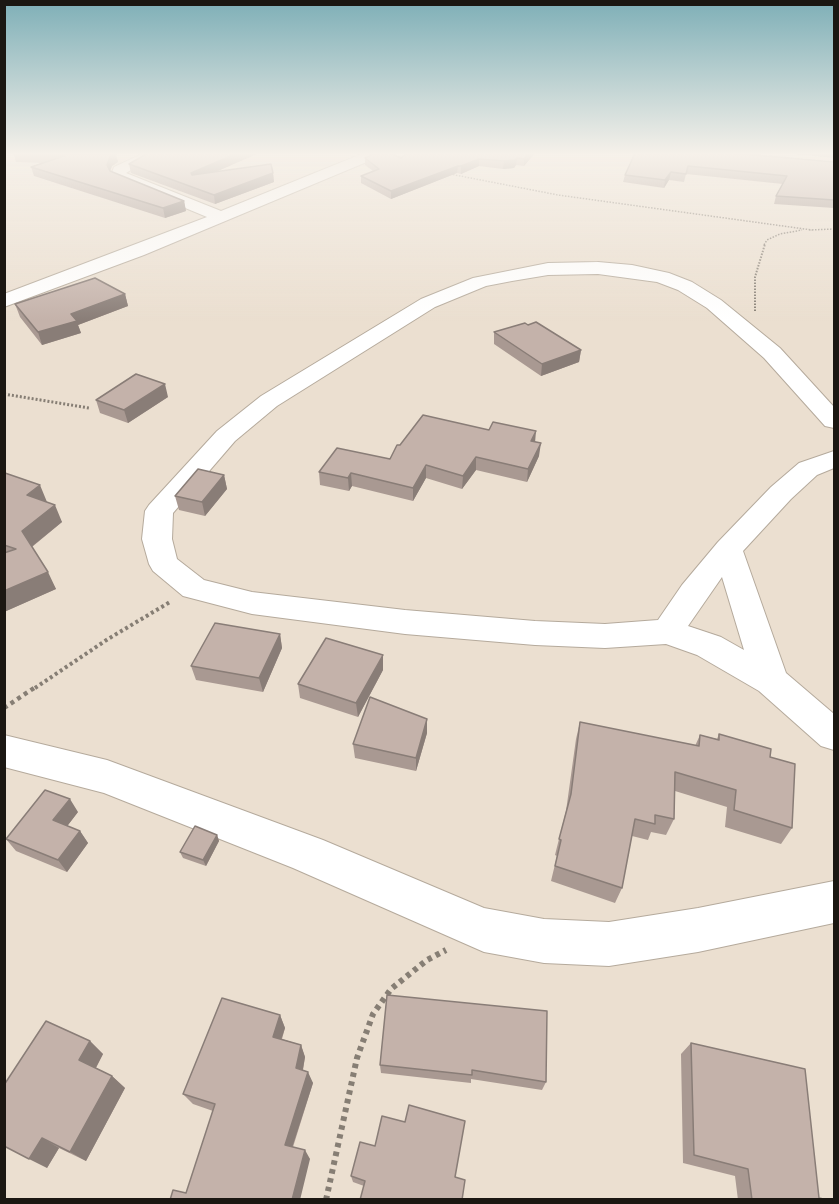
<!DOCTYPE html>
<html>
<head>
<meta charset="utf-8">
<style>
  body { margin:0 }
  #map { position:relative; width:839px; height:1204px; overflow:hidden; background:#ebdfd0; font-family:"Noto Serif",serif }
  canvas { display:block }
  .frame { position:absolute; inset:0; border:6px solid #1b1712; pointer-events:none }
</style>
</head>
<body>
<div id="map">
<canvas width="839" height="1204"></canvas>
<div class="frame"></div>
</div>
<script>
const g = document.querySelector('canvas').getContext('2d');
g.lineJoin = 'round';
function poly(rows) {
  const path = new Path2D();
  for (const r of rows) {
    path.moveTo(r[0], r[1]);
    for (let i = 2; i < r.length; i += 2) path.lineTo(r[i], r[i + 1]);
  }
  return path;
}
function strokePath(path, color, width, dash) {
  g.strokeStyle = color;
  g.lineWidth = width;
  g.lineCap = dash ? 'butt' : 'round';
  g.setLineDash(dash || []);
  g.stroke(path);
}
function fill(path, color) {
  g.fillStyle = color;
  g.fill(path, 'evenodd');
}
const minor = poly([
  [144,153,150,157,148,160,126,173,221,211,364,153,383,153,381,156,144,255,4,307,4,294,207,217,113,178,111,175,114,167,144,153],
  [598,262,632,265,669,273,692,282,721,300,780,348,834,407,834,428,825,426,764,358,707,308,678,290,657,282,598,274,548,275,512,281,486,286,435,307,277,406,235,441,173,513,172,539,177,559,204,580,252,592,405,610,535,621,605,624,658,620,682,585,718,542,771,487,799,463,834,451,834,468,817,475,791,499,743,551,786,673,834,714,834,750,821,746,759,691,697,655,666,644,605,648,535,645,405,634,252,614,183,596,153,571,149,564,142,539,145,511,149,505,217,431,261,396,421,299,473,278,548,263,598,262],
  [722,577,744,650,721,637,688,626,722,577],
  [4,735,107,760,323,840,484,908,544,919,609,922,698,908,834,881,834,923,698,952,609,966,544,963,484,952,293,868,104,793,4,767,4,735]
]);
strokePath(minor, '#b5aa9c', 2);
strokePath(poly([
  [450,174,558,195,812,230],
  [809,230,834,229],
  [764,245,767,240,780,234,802,230]
]), '#867e74', 1.5, [1.5, 1.5]);
strokePath(poly([
  [755,311,755,277,765,244]
]), '#867e74', 2, [1.5, 1.5]);
strokePath(poly([
  [4,394,89,408]
]), '#867e74', 3, [2, 2]);
strokePath(poly([
  [35,688,108,639,170,602]
]), '#867e74', 4, [3, 3]);
strokePath(poly([
  [4,708,37,686]
]), '#867e74', 4.5, [4, 4]);
strokePath(poly([
  [326,1200,357,1058,373,1014,391,989,427,960,446,950]
]), '#867e74', 6, [4.5, 4.5]);
fill(minor, '#fff');
fill(poly([
  [13,153,116,154,118,162,112,166,110,171,184,201,186,211,165,218,34,176,31,167,42,163,16,162],
  [148,153,259,153,217,171,273,173,274,182,215,204,131,173,129,164],
  [535,153,524,166,516,165,514,168,503,169,479,166,461,174,457,173,391,199,361,183,361,176,373,171,365,165,365,158,401,158],
  [628,153,733,153,834,162,834,208,774,204,776,196,783,184,686,174,684,182,669,180,664,188,623,182,625,175,634,154],
  [785,153,834,153,834,159,834,158],
  [125,294,128,306,78,325,81,333,42,345,20,317,15,304],
  [494,332,581,350,579,362,541,376,494,344],
  [168,397,128,423,100,413,96,400],
  [535,442,539,456,527,482,476,470,462,489,426,478,413,501,352,486,349,491,320,485,319,472,390,459,400,445],
  [4,474,47,502,62,522,32,547,56,589,4,612],
  [224,475,227,489,205,516,179,510,175,496],
  [280,634,282,648,263,692,196,680,191,666],
  [383,670,358,717,300,698,298,684],
  [427,719,427,733,416,771,355,758,353,744],
  [580,722,695,746,700,735,717,739,719,734,770,757,792,828,781,844,725,827,727,807,675,791,674,819,666,835,651,832,648,840,632,836,622,888,615,903,551,881,557,856,555,855,566,811,576,739],
  [78,812,67,826,80,831,88,843,67,872,16,851,6,839],
  [217,835,219,841,206,866,183,858,180,852],
  [387,995,546,1082,542,1090,471,1079,471,1083,381,1073,380,1065],
  [280,1015,285,1028,282,1039,301,1045,305,1057,303,1070,313,1083,293,1147,310,1159,186,1193,213,1111,193,1104,183,1094],
  [90,1041,103,1054,96,1068,112,1076,125,1088,86,1161,59,1148,47,1168,4,1085],
  [691,1043,819,1198,828,1200,738,1200,735,1176,683,1163,681,1054],
  [351,1176,455,1177,364,1186,353,1182]
]), '#a99992');
fill(poly([
  [238,153,259,153,193,182,191,173],
  [529,153,535,153,524,166,524,159],
  [116,154,118,162,112,166,109,174,107,165,110,157],
  [517,158,516,165,514,168,503,169,504,161],
  [479,159,479,166,461,174,461,166],
  [458,166,457,173,391,199,391,191],
  [671,172,669,180,664,188,665,180],
  [273,173,274,182,215,204,214,195],
  [184,201,186,211,165,218,163,208],
  [125,294,128,306,78,325,81,333,42,345,38,332,71,314],
  [581,350,579,362,541,376,542,364],
  [165,384,168,397,128,423,124,410],
  [536,431,535,443,531,441],
  [541,443,539,456,527,482,528,469],
  [476,457,476,470,462,489,463,476],
  [426,465,426,478,413,501,413,488],
  [351,473,352,486,349,491,348,478],
  [224,475,227,489,205,516,202,502],
  [40,485,47,502,27,495],
  [55,505,62,522,30,548,22,531],
  [48,572,56,589,4,612,4,591],
  [280,634,282,648,263,692,259,678],
  [383,655,383,670,358,717,356,703],
  [427,719,427,733,416,771,416,758],
  [70,799,78,812,62,833,53,820],
  [80,831,88,843,67,872,58,860],
  [217,835,219,841,206,866,203,860],
  [280,1015,285,1028,278,1049,273,1037],
  [90,1041,103,1054,93,1073,79,1060],
  [301,1045,305,1057,301,1080,296,1068],
  [308,1072,313,1083,290,1154,285,1145],
  [112,1076,125,1088,86,1161,70,1152],
  [42,1138,59,1148,47,1168,29,1159],
  [305,1150,310,1159,300,1200,292,1200]
]), '#897d77');
const building = poly([
  [14,153,116,154,110,157,107,165,110,171,184,201,163,208,31,167,64,156,14,153],
  [148,153,238,153,191,173,192,175,271,164,273,173,214,195,129,164,148,153],
  [375,153,391,153,401,158,407,153,529,153,524,159,517,158,515,160,504,161,479,159,461,166,458,166,391,191,361,176,379,169,365,158,375,153],
  [635,153,733,153,834,162,834,200,776,196,787,176,688,166,686,174,671,172,665,180,625,175,635,153],
  [95,278,125,294,71,314,77,321,38,332,15,304,95,278],
  [536,322,581,350,542,364,494,332,525,323,528,325,536,322],
  [136,374,165,384,124,410,96,400,136,374],
  [423,415,489,430,493,422,536,431,531,441,541,443,528,469,476,457,463,476,426,465,413,488,351,473,348,478,319,472,337,448,390,459,397,445,400,445,423,415],
  [198,469,224,475,202,502,175,496,198,469],
  [5,473,40,485,27,495,55,505,22,531,48,572,4,591,4,553,16,549,4,545,4,474,5,473],
  [215,623,280,634,259,678,191,666,215,623],
  [326,638,383,655,356,703,298,684,326,638],
  [370,697,427,719,416,758,353,744,370,697],
  [580,722,699,746,700,735,719,740,719,734,771,749,770,757,795,764,792,828,734,810,736,790,675,772,674,819,655,815,655,824,635,819,622,888,555,866,561,840,559,839,571,794,580,722],
  [45,790,70,799,53,820,80,831,58,860,6,839,45,790],
  [195,826,217,835,203,860,180,852,195,826],
  [387,995,547,1011,546,1082,472,1070,472,1075,380,1065,387,995],
  [222,998,280,1015,273,1037,301,1045,296,1068,308,1072,285,1145,305,1150,292,1200,170,1200,173,1190,186,1193,215,1104,183,1094,222,998],
  [46,1021,90,1041,79,1060,112,1076,70,1152,42,1138,29,1159,4,1146,4,1085,46,1021],
  [691,1043,805,1069,819,1198,828,1200,752,1200,748,1169,694,1155,691,1043],
  [409,1105,465,1121,455,1177,465,1180,462,1200,360,1200,365,1181,351,1176,360,1142,375,1146,382,1116,405,1122,409,1105]
]);
fill(building, '#c4b2aa');
strokePath(building, '#897d77', 1.5);
const sky = g.createLinearGradient(0, 0, 0, 321);
sky.addColorStop(0, '#7eafb7');
sky.addColorStop(0.48, '#f6f1ea');
sky.addColorStop(1, '#f6f1ea00');
g.fillStyle = sky;
g.fillRect(0, 0, 839, 321);
</script>
</body>
</html>
